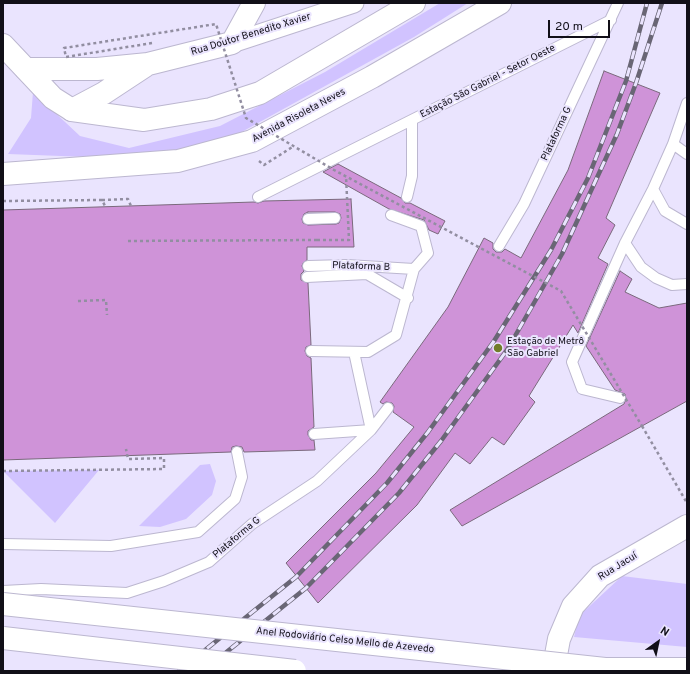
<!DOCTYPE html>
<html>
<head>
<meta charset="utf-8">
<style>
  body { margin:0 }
  #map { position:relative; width:690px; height:674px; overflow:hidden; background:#eae4fe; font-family:Overpass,sans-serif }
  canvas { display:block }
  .frame { position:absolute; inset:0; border:4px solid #110f18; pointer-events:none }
  .north { position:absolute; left:638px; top:622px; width:40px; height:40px; -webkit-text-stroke:3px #eae4fe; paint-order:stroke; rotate:33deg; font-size:11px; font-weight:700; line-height:16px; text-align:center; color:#110f18 }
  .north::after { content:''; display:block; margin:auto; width:14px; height:18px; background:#110f18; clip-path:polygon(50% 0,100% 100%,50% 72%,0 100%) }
  .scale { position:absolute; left:548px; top:20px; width:62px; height:18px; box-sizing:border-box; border:2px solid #110f18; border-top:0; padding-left:5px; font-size:12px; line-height:14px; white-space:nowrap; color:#110f18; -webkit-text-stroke:3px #eae4fe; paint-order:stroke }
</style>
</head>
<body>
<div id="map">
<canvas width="690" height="674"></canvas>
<div class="frame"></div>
<div class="north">N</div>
<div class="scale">20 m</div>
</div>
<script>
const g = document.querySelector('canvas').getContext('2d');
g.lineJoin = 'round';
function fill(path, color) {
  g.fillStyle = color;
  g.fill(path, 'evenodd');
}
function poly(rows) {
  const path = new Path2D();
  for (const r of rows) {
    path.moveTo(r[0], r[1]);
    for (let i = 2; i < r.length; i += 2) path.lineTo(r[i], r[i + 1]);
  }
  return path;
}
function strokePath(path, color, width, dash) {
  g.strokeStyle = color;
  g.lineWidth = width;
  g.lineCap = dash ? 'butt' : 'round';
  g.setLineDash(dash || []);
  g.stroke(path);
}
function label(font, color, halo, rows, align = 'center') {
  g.font = font + ' Overpass,sans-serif';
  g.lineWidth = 4;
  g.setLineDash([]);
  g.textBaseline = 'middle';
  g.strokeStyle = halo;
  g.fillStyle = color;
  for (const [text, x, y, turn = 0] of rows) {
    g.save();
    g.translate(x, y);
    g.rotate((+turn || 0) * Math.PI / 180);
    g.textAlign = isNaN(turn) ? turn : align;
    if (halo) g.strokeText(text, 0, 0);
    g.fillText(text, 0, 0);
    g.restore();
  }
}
fill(poly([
  [440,3,468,3,414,37,238,134,183,151,114,158,8,154,31,118,33,92,80,136,129,148,220,126,325,72],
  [210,464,216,481,212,495,186,519,160,527,139,526,200,465],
  [99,470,55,523,3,471,4,471],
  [622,576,687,584,687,647,574,637,579,616]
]), '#d1c3ff');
const building = poly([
  [604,71,660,93,606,218,615,225,598,258,608,264,578,333,573,325,529,396,535,402,504,445,492,437,470,464,455,453,417,505,318,603,286,563,376,473,414,427,393,412,394,406,392,403,386,402,383,404,380,402,448,307,484,238,493,243,493,249,496,252,502,252,505,249,521,258,568,170,604,71],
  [338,164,401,198,405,203,410,203,445,221,438,234,429,230,424,220,389,209,323,172,338,164],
  [351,199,354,247,307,247,307,260,303,263,302,266,304,271,301,274,301,280,308,283,311,345,306,347,305,351,307,356,311,358,314,427,308,431,308,435,311,440,314,440,315,450,244,452,242,447,236,446,232,447,231,452,3,460,3,210,254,202,258,203,264,201,351,199],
  [308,212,335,212,340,214,341,218,339,223,336,224,308,225,303,223,302,219,304,214,308,212],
  [620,271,632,279,625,292,659,308,687,303,687,401,462,526,450,510,624,404,626,399,625,394,615,390,586,346,620,271]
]);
fill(building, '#cf93d8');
strokePath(building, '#7a697c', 1);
const lane = poly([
  [673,144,687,154],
  [653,189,665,211,687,224],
  [258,197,611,20],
  [407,197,412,176,412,121],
  [308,219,335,218],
  [625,243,641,267,656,278,672,285,687,284],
  [499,246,524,204,618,3],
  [308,266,347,265,414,269],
  [307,277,367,274,408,298],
  [311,351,368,352,396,335,414,269,428,253,421,226,391,215],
  [354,352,371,430],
  [620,398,582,389,572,362,625,243,653,189,673,144,687,103],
  [314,434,371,430],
  [3,544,111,546,198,532,235,499,242,477,237,452],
  [3,591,41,589,127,593,164,581,209,562,252,524,317,481,371,430,388,408]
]);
const street = poly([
  [232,43,354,3]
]);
const secondary = poly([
  [26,69,97,69,148,64,232,43,254,3],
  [72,110,104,93,145,66],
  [553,671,559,639,573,606,600,576,687,526]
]);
const highway = poly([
  [3,45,53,98,72,110,144,120,211,109,260,93,414,3],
  [3,174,178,161,252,141,372,77,500,3],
  [605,669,687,669]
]);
strokePath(lane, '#bcb7d0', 12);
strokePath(street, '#bcb7d0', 21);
strokePath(secondary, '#bcb7d0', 24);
strokePath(highway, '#bcb7d0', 24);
strokePath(poly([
  [259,161,264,165,294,146],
  [102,200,128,199,131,206],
  [3,201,102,200,105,206],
  [128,241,317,240],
  [78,301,106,300,107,315],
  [642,426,687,503],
  [3,471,164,469,164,458,128,459,126,449]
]), '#928ea1', 2.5, [3, 3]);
strokePath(lane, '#fff', 10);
strokePath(street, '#fff', 19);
strokePath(secondary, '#fff', 22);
strokePath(highway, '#fff', 22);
const rail = poly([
  [179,671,296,577,387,483,428,432,494,341,551,250,588,178,626,81,647,3],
  [203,671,306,588,399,493,441,441,507,350,562,254,617,134,636,83,662,3]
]);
strokePath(rail, '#696675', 4.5);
strokePath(rail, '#eae4fe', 3, [9]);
const highwayBridge = poly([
  [3,604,605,669],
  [3,638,295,671]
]);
strokePath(highwayBridge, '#bcb7d0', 24, []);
strokePath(poly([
  [152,43,66,57,64,48,216,24,246,118,334,170,561,291,642,426],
  [317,240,349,240,346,176]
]), '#928ea1', 2.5, [3, 3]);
strokePath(highwayBridge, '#fff', 22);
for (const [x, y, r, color] of [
  [498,348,5,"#717d29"]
]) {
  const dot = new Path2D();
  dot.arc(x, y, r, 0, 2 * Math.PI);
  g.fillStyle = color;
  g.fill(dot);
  strokePath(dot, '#eae4fe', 1.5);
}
label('10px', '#110f18', '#eae4fe', [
  ["Rua Doutor Benedito Xavier",251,35,-17],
  ["Estação São Gabriel - Setor Oeste",488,82,-27],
  ["Avenida Risoleta Neves",299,116,-28],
  ["Plataforma G",557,134,-65],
  ["Plataforma B",361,267,2],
  ["Plataforma G",237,538,-40],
  ["Rua Jacuí",618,567,-32],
  ["Anel Rodoviário Celso Mello de Azevedo",345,641,6]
]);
label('10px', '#110f18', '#eae4fe', [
  ["Estação de Metrô",507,342],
  ["São Gabriel",507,354]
], 'left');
</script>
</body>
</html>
